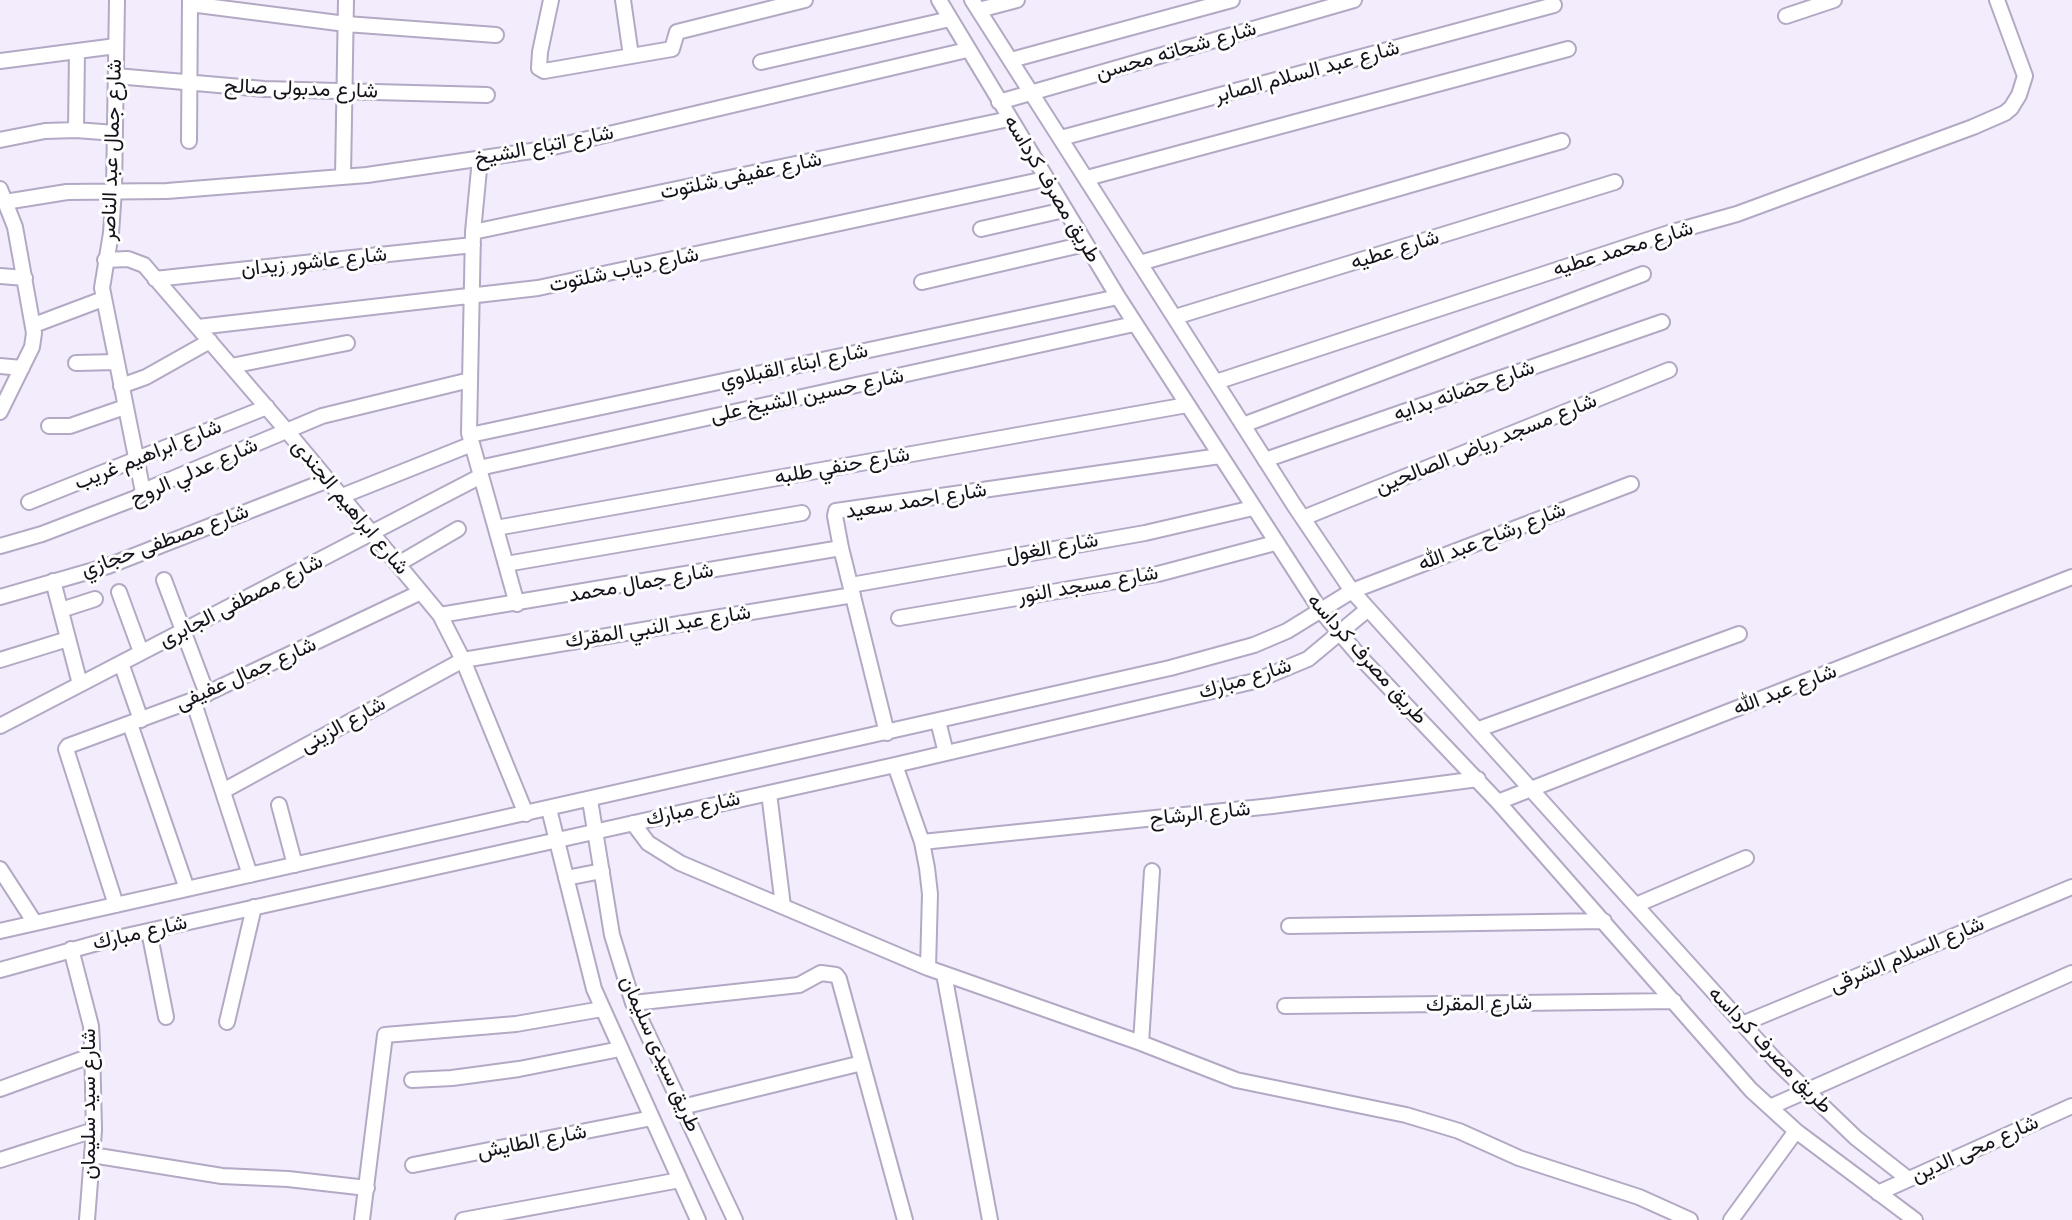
<!DOCTYPE html>
<html>
<head>
<meta charset="utf-8">
<style>
  body { margin:0 }
  canvas { display:block; background:#f2ecfd }
</style>
</head>
<body>
<canvas width="2072" height="1220"></canvas>
<script>
const g = document.querySelector('canvas').getContext('2d');
g.lineJoin = 'round';
function poly(rows) {
  const path = new Path2D();
  for (const r of rows) {
    path.moveTo(r[0], r[1]);
    for (let i = 2; i < r.length; i += 2) path.lineTo(r[i], r[i + 1]);
  }
  return path;
}
function strokePath(path, color, width, dash) {
  g.strokeStyle = color;
  g.lineWidth = width;
  g.lineCap = dash ? 'butt' : 'round';
  g.setLineDash(dash || []);
  g.stroke(path);
}
function label(font, color, halo, rows, align = 'center') {
  g.font = font + ' "Noto Sans",Vazirmatn,sans-serif';
  g.lineWidth = 6;
  g.setLineDash([]);
  g.textBaseline = 'middle';
  g.strokeStyle = halo;
  g.fillStyle = color;
  for (const [text, x, y, turn = 0] of rows) {
    g.save();
    g.translate(x, y);
    g.rotate((+turn || 0) * Math.PI / 180);
    g.textAlign = isNaN(turn) ? turn : align;
    if (halo) g.strokeText(text, 0, 0);
    g.fillText(text, 0, 0);
    g.restore();
  }
}
const minor = poly([
  [117,0,114,190,111,233,102,288,143,492],
  [551,0,540,52,539,68,544,71,672,49,677,32,805,0],
  [623,0,631,56],
  [939,0,1118,297,1321,611,1362,659,1498,802,1751,1090,1796,1131,1915,1220],
  [972,0,1294,505,1352,591,1777,1062,1856,1138,1907,1178],
  [190,4,346,24,496,35],
  [979,10,1017,0],
  [1786,16,1834,0],
  [1011,60,1232,0],
  [0,61,116,46],
  [761,62,950,19],
  [116,76,264,89,487,95],
  [999,102,1354,0],
  [76,130,77,51],
  [1061,138,1554,5],
  [0,140,45,131,76,130,115,133],
  [189,141,190,0],
  [480,159,473,232,469,433,517,604],
  [343,177,346,0],
  [1087,178,1568,49],
  [0,189,15,227,34,333,32,347,0,412],
  [5,202,67,192,167,191,367,175,545,149,967,50],
  [981,229,1064,210],
  [473,232,1009,119],
  [105,260,128,259,144,265,287,431,440,615,463,660,526,814],
  [1140,263,1562,141],
  [0,276,25,278],
  [155,279,473,245],
  [922,282,1085,244],
  [1175,317,1615,182],
  [34,325,103,299],
  [198,327,538,288,1045,179],
  [76,363,116,362],
  [0,366,22,368],
  [231,366,347,343],
  [1216,382,1669,233,1737,214,1973,127,2005,113,2011,108,2019,95,2025,76,1997,0],
  [121,386,146,377,210,341],
  [1243,425,1643,274],
  [49,426,70,426,125,407],
  [470,435,1118,297],
  [1265,460,1662,322],
  [479,468,1134,324],
  [342,496,472,444],
  [29,502,267,407],
  [1303,518,1669,370],
  [496,528,1187,405],
  [0,546,42,534,136,498,148,489,322,416,470,380],
  [398,564,458,529],
  [506,564,802,513],
  [164,580,207,694],
  [53,581,80,684],
  [851,585,1145,533,1253,508],
  [119,592,141,652],
  [0,597,108,566,328,480],
  [61,610,95,599],
  [440,615,841,548],
  [899,618,1158,574,1275,543],
  [0,660,68,639],
  [121,663,141,720],
  [193,700,250,875],
  [938,721,946,753],
  [130,724,187,889],
  [0,726,481,476],
  [1479,729,1739,634],
  [887,733,841,548,835,516,836,511,1220,456],
  [895,765,922,842,927,868,930,894,928,968],
  [223,791,463,660,853,595],
  [769,793,783,906],
  [590,800,612,935,633,1003,735,1220],
  [1498,802,2072,577],
  [279,805,295,865],
  [549,809,594,989,698,1220],
  [633,823,648,843,680,863,928,968,1141,1043,1236,1080,1406,1115,1459,1131,1519,1158,1639,1197,1690,1220],
  [922,842,1272,806,1478,779],
  [0,869,35,923],
  [566,878,602,871],
  [116,905,66,749,68,746,193,700,421,592],
  [1636,905,1746,858],
  [1289,926,1604,921],
  [0,931,1170,668,1254,645,1287,631,1352,591,1631,484],
  [149,931,166,1017],
  [71,949,91,1026,92,1045,94,1130,87,1220],
  [0,970,108,940,895,765,1255,681,1308,659,1368,609],
  [944,974,990,1220],
  [633,1003,799,985,821,973,836,975,839,979,905,1220],
  [1285,1006,1674,1001],
  [227,1022,254,907],
  [1742,1024,2072,887],
  [1141,1043,1152,871],
  [412,1080,452,1078,519,1069,620,1049],
  [0,1089,93,1055],
  [682,1107,862,1063],
  [1770,1107,2072,973],
  [92,1155,222,1176,288,1179,367,1188],
  [0,1160,94,1130],
  [413,1165,652,1118],
  [1878,1193,2072,1106],
  [362,1220,385,1035,516,1024,602,1009],
  [463,1220,680,1180],
  [1731,1220,1796,1131]
]);
strokePath(minor, '#b3a9c4', 18);
strokePath(minor, '#fff', 14);
label('21px', '#15111a', '#fdfdfd', [
  ["شارع شحاته محسن",1176,51,-16],
  ["شارع عبد السلام الصابر",1307,72,-15],
  ["شارع مدبولى صالح",301,89,2],
  ["شارع اتباع الشيخ",544,146,-11],
  ["شارع جمال عبد الناصر",112,150,-88],
  ["شارع عفيفى شلتوت",741,176,-12],
  ["طريق مصرف كرداسه",1052,189,59],
  ["شارع محمد عطيه",1623,249,-17],
  ["شارع عطيه",1395,250,-17],
  ["شارع عاشور زيدان",314,262,-6],
  ["شارع دياب شلتوت",624,270,-12],
  ["شارع ابناء القبلاوي",794,366,-12],
  ["شارع حضانه بدايه",1464,391,-19],
  ["شارع حسين الشيخ على",807,396,-12],
  ["شارع مسجد رياض الصالحين",1486,444,-22],
  ["شارع ابراهيم غريب",148,455,-22],
  ["شارع حنفي طلبه",842,466,-10],
  ["شارع عدلي الروح",194,472,-24],
  ["شارع احمد سعيد",916,501,-9],
  ["شارع ابراهيم الجندى",350,507,50],
  ["شارع رشاح عبد الله",1492,537,-21],
  ["شارع مصطفى حجازي",165,541,-20],
  ["شارع الغول",1052,548,-10],
  ["شارع جمال محمد",641,583,-10],
  ["شارع مسجد النور",1088,585,-10],
  ["شارع مصطفى الجابرى",241,601,-27],
  ["شارع عبد النبي المقرك",658,627,-9],
  ["طريق مصرف كرداسه",1367,659,48],
  ["شارع جمال عفيفى",246,674,-24],
  ["شارع مبارك",1245,679,-17],
  ["شارع عبد الله",1785,690,-21],
  ["شارع الزينى",343,725,-29],
  ["شارع مبارك",693,809,-13],
  ["شارع الرشاح",1200,814,-6],
  ["شارع مبارك",140,933,-13],
  ["شارع السلام الشرقى",1907,955,-23],
  ["شارع المقرك",1479,1004,-1],
  ["طريق مصرف كرداسه",1770,1050,46],
  ["طريق سيدى سليمان",660,1054,66],
  ["شارع سيد سليمان",89,1104,-90],
  ["شارع الطايش",532,1142,-11],
  ["شارع محى الدين",1975,1149,-24]
]);
</script>
</body>
</html>
